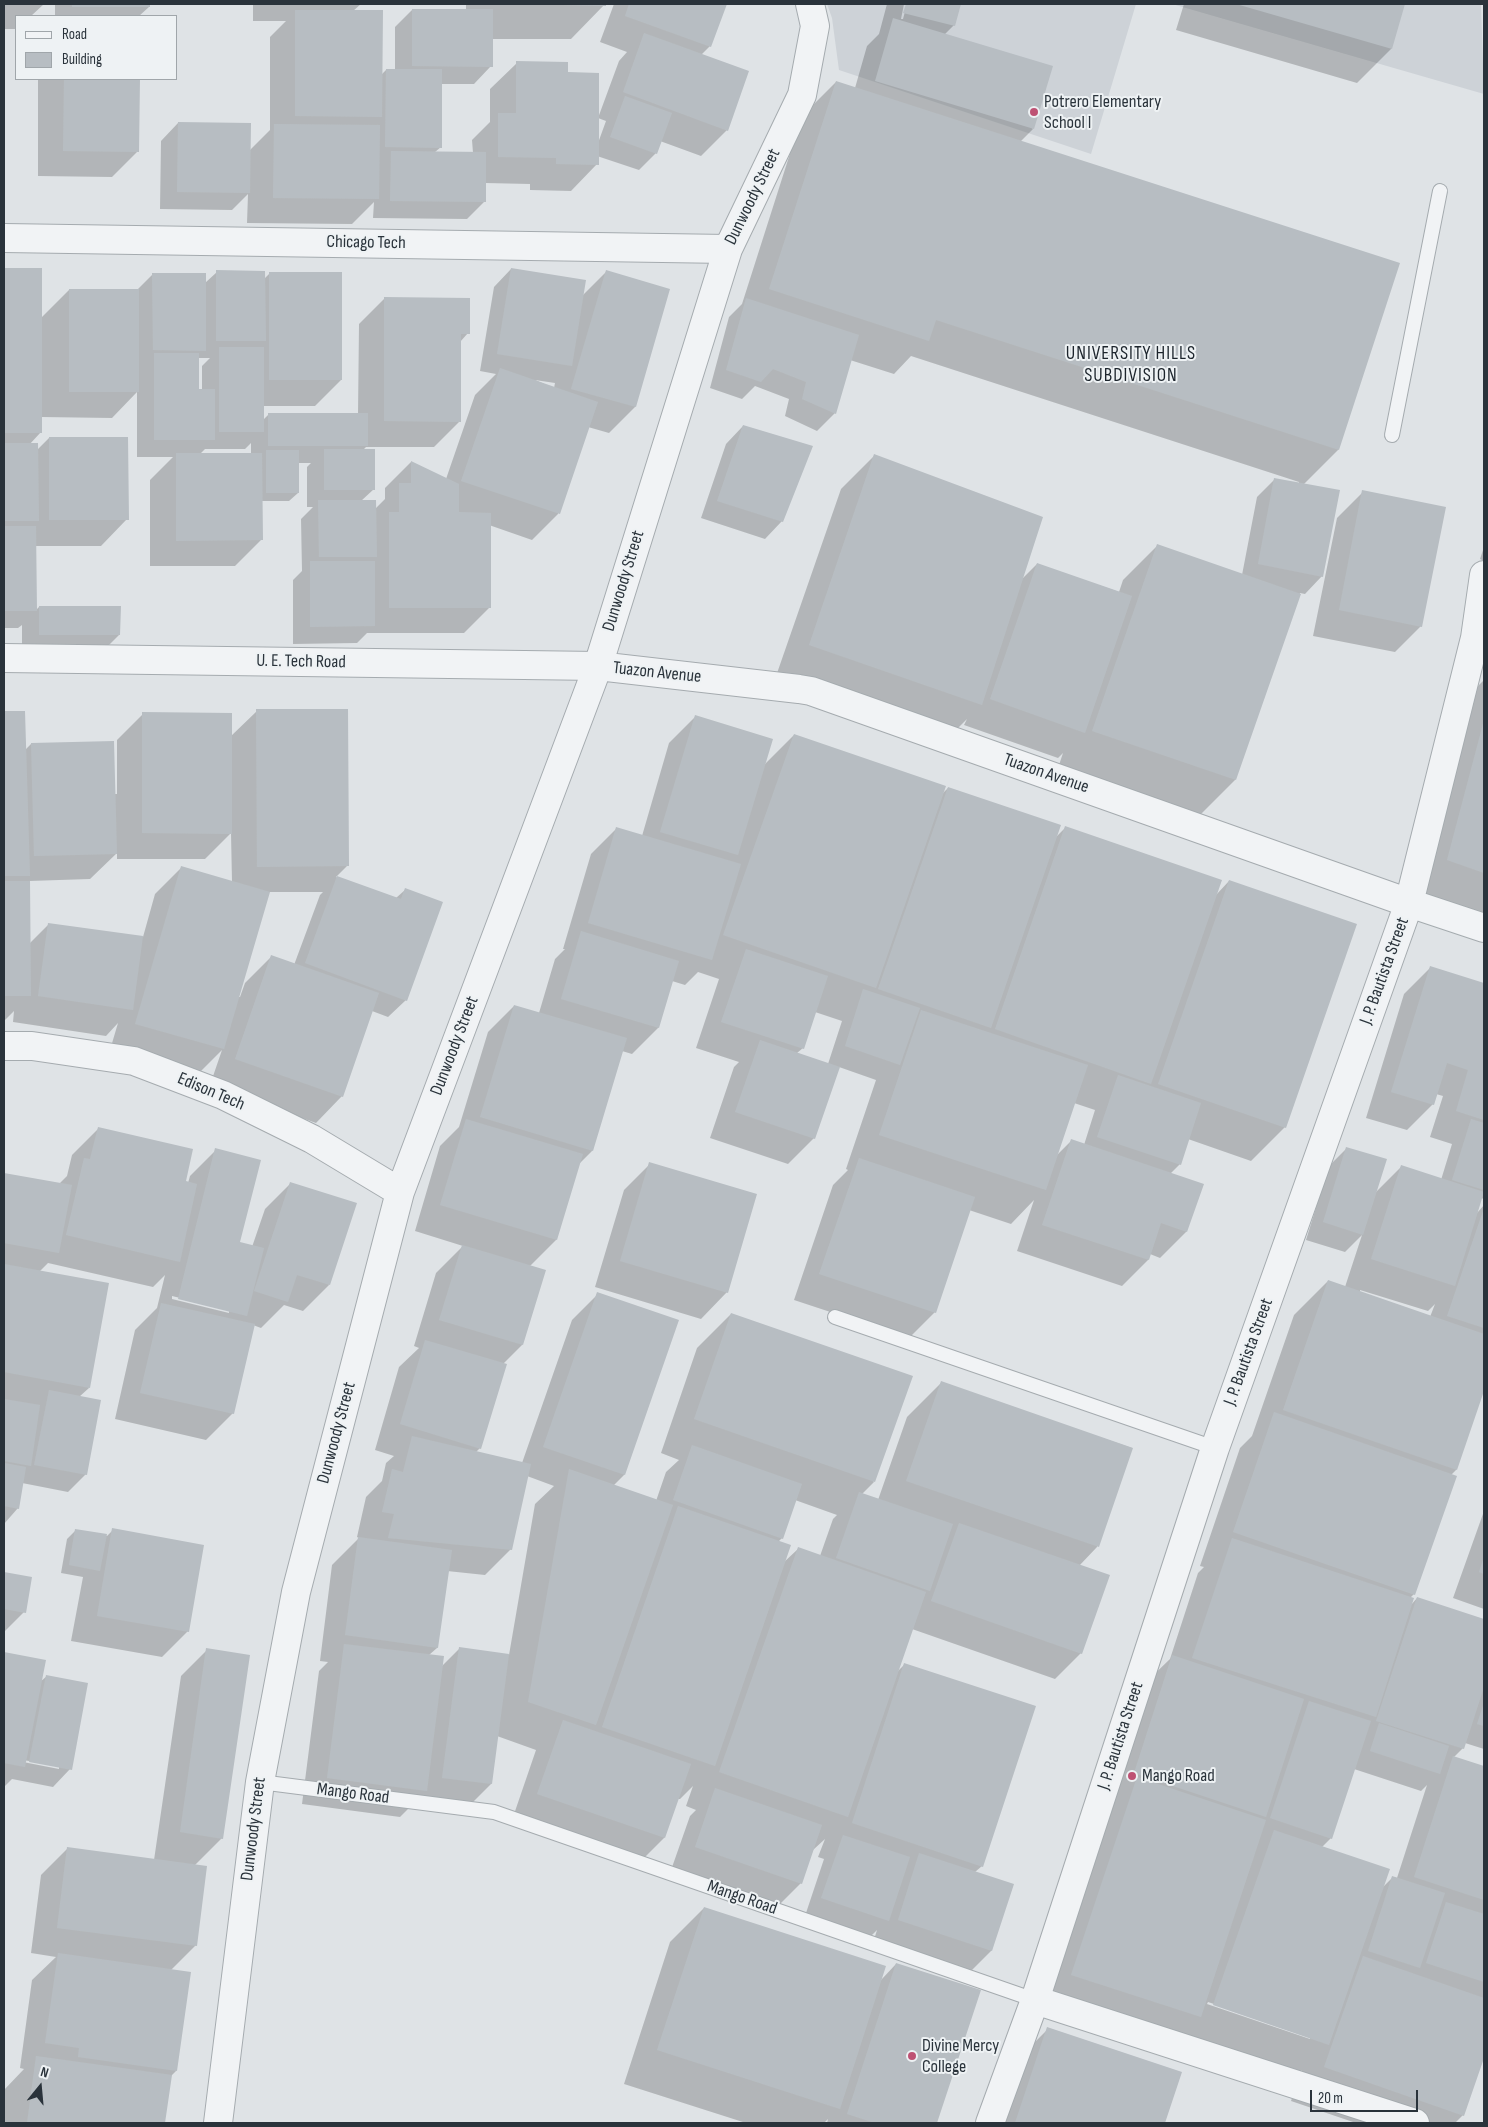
<!DOCTYPE html>
<html>
<head>
<meta charset="utf-8">
<style>
  body { margin:0 }
  #map { position:relative; width:1488px; height:2127px; overflow:hidden; background:#dfe3e6; font-family:"Sofia Sans Condensed",sans-serif }
  canvas { display:block }
  .frame { position:absolute; inset:0; border:5px solid #2a333b; pointer-events:none }
  .legend { position:absolute; left:15px; top:15px; width:162px; height:65px; box-sizing:border-box; background:#eef2f4; border:1px solid #a0a6aa; margin:0; padding:6px 9px; list-style:none; font-size:15px; color:#2a333b }
  .legend li { display:flex; align-items:center; gap:10px; height:25px }
  .legend b { width:25px; border:1px solid #a0a6aa }
  .north { position:absolute; left:15px; top:2062px; width:50px; height:50px; -webkit-text-stroke:4px #eef2f4; paint-order:stroke; rotate:17deg; font-size:14px; font-weight:700; line-height:20px; text-align:center; color:#2a333b }
  .north::after { content:''; display:block; margin:auto; width:18px; height:22px; background:#2a333b; clip-path:polygon(50% 0,100% 100%,50% 72%,0 100%) }
  .scale { position:absolute; left:1310px; top:2090px; width:108px; height:22px; box-sizing:border-box; border:2px solid #2a333b; border-top:0; padding-left:6px; font-size:15px; line-height:18px; white-space:nowrap; color:#2a333b; -webkit-text-stroke:4px #eef2f4; paint-order:stroke }
</style>
</head>
<body>
<div id="map">
<canvas width="1488" height="2127"></canvas>
<div class="frame"></div>
<ul class="legend">
<li><b style="height:6px;background:#f1f3f5"></b>Road</li>
<li><b style="height:14px;background:#b7bdc2"></b>Building</li>
</ul>
<div class="north">N</div>
<div class="scale">20 m</div>
</div>
<script>
const g = document.querySelector('canvas').getContext('2d');
g.lineJoin = 'round';
function fill(path, color) {
  g.fillStyle = color;
  g.fill(path, 'evenodd');
}
function poly(rows) {
  const path = new Path2D();
  for (const r of rows) {
    path.moveTo(r[0], r[1]);
    for (let i = 2; i < r.length; i += 2) path.lineTo(r[i], r[i + 1]);
  }
  return path;
}
function strokePath(path, color, width, dash) {
  g.strokeStyle = color;
  g.lineWidth = width;
  g.lineCap = dash ? 'butt' : 'round';
  g.setLineDash(dash || []);
  g.stroke(path);
}
function label(font, color, halo, rows, align = 'center') {
  g.font = font + ' "Sofia Sans Condensed",sans-serif';
  g.lineWidth = 4;
  g.setLineDash([]);
  g.textBaseline = 'middle';
  g.strokeStyle = halo;
  g.fillStyle = color;
  for (const [text, x, y, turn = 0] of rows) {
    g.save();
    g.translate(x, y);
    g.rotate((+turn || 0) * Math.PI / 180);
    g.textAlign = isNaN(turn) ? turn : align;
    if (halo) g.strokeText(text, 0, 0);
    g.fillText(text, 0, 0);
    g.restore();
  }
}
fill(poly([
  [827,4,1136,4,1091,154,839,70,832,18],
  [1172,4,1481,4,1484,94]
]), '#cdd2d7');
fill(poly([
  [4,4,44,4,31,16,16,16,16,29,4,29],
  [55,4,149,4,149,7,139,16,55,16],
  [253,4,361,4,353,11,381,75,386,70,395,70,395,27,412,10,466,10,466,4,605,4,571,39,492,39,491,66,474,84,441,84,441,147,435,152,473,153,472,140,490,122,490,89,517,63,567,73,598,143,606,121,598,118,619,61,627,52,600,42,614,4,725,4,710,46,701,55,727,130,701,156,660,141,656,153,639,170,597,156,597,164,571,191,530,190,530,184,485,183,484,202,467,219,373,218,374,202,352,224,247,223,248,194,232,210,160,209,161,141,178,123,250,150,270,130,270,37,286,21,253,21],
  [887,4,904,4,901,19,903,19,907,4,959,4,954,25,944,35,1033,129,1020,142,1398,264,1338,450,1303,485,1322,576,1305,594,1300,593,1235,780,1201,814,1059,765,1063,753,1058,758,964,725,967,719,947,739,775,679,841,489,875,455,1021,580,1037,564,1119,592,1123,580,1157,546,1242,575,1257,497,1275,479,1299,484,1299,482,911,356,894,374,850,360,835,413,817,431,785,416,789,399,755,386,742,399,710,388,729,317,742,304,802,116,836,82,855,88,867,46,879,34],
  [1184,4,1404,4,1391,49,1357,83,1176,30],
  [38,79,138,79,138,151,112,177,38,176],
  [4,269,41,269,41,318,69,290,137,290,153,274,205,283,217,272,264,279,270,273,341,380,315,406,263,406,263,420,269,414,358,414,359,324,385,298,468,333,460,342,460,421,434,447,366,447,363,450,374,489,361,501,375,509,385,499,385,488,411,462,446,479,475,395,496,374,480,371,494,287,511,269,583,295,606,272,669,290,635,407,609,433,588,427,558,514,532,540,489,525,490,607,464,633,367,633,357,643,293,644,293,580,302,571,301,519,313,507,307,507,307,467,311,463,297,463,298,493,289,501,261,501,261,540,235,566,150,566,150,480,173,457,137,457,137,392,112,418,41,417,41,432,29,445,37,450,49,438,127,519,101,546,35,546,36,610,39,607,119,635,102,652,22,652,22,625,18,628,4,628],
  [198,358,210,358,202,366,202,390,198,390],
  [535,380,555,383,554,388],
  [251,443,251,454,200,454,205,449,245,449],
  [743,426,782,521,765,539,701,518,726,444],
  [1363,492,1421,626,1395,652,1313,636,1337,518],
  [1484,547,1484,561,1480,559],
  [1484,680,1484,918,1414,894,1464,700],
  [257,711,347,866,336,877,396,898,405,890,406,1000,388,1017,372,1011,342,1096,316,1123,210,1085,222,1050,197,1075,110,1050,118,1023,106,1036,13,1022,14,1011,4,1021,4,712,24,712,25,750,31,744,114,794,117,794,117,740,143,714,230,737],
  [231,833,232,882,181,868,155,894,143,937,49,924,30,943,29,881,90,879,117,853,117,859,205,859],
  [269,892,323,892,320,895,294,965,271,957,245,983,240,997,238,997],
  [695,717,763,766,794,735,941,795,948,788,1055,838,1065,828,1216,895,1229,881,1285,1127,1251,1161,1188,1139,1180,1164,1170,1174,1202,1185,1186,1232,1160,1258,1150,1254,1148,1260,1122,1286,1017,1251,1034,1200,1011,1224,969,1210,935,1312,909,1338,794,1300,833,1185,848,1170,846,1169,876,1080,839,1067,814,1138,788,1164,710,1138,734,1067,739,1062,696,1048,719,979,698,972,685,985,672,981,658,1028,632,1054,622,1051,592,1151,578,1165,556,1240,529,1267,544,1271,522,1345,503,1364,480,1448,476,1452,522,1463,572,1320,598,1294,677,1321,624,1475,613,1486,656,1501,666,1472,679,1460,661,1453,697,1348,731,1314,874,1482,862,1494,878,1500,907,1417,941,1383,1132,1448,1097,1547,1079,1566,1081,1653,1055,1679,912,1629,897,1672,905,1664,982,1866,975,1872,1013,1885,991,1951,965,1977,872,1946,877,1930,870,1937,805,1916,824,1859,818,1857,825,1839,813,1850,801,1883,775,1909,670,1873,690,1816,696,1810,686,1806,693,1786,680,1799,677,1799,664,1838,638,1864,512,1820,536,1750,497,1736,491,1784,465,1810,418,1799,400,1817,302,1804,319,1671,328,1662,320,1661,332,1565,359,1538,357,1537,366,1497,382,1481,386,1463,394,1456,375,1450,399,1367,419,1348,414,1346,436,1273,463,1246,415,1231,440,1146,459,1127,488,1032,514,1006,539,1013,555,959,565,949,563,949,591,854,617,828,642,836,669,743],
  [815,1012,842,1021,828,1064,797,1053,803,1048],
  [1074,1103,1095,1110,1084,1145,1071,1141,1056,1156],
  [527,1476,554,1486,535,1504,509,1655,459,1649,441,1667,429,1655,437,1648,447,1571,485,1575,511,1549],
  [795,1500,837,1515,833,1519,820,1556,798,1549,783,1563,778,1542,782,1538],
  [1430,968,1484,984,1484,1199,1481,1198,1477,1213,1484,1205,1484,1387,1456,1470,1451,1475,1414,1594,1410,1598,1411,1605,1417,1598,1484,1620,1484,1749,1465,1743,1463,1748,1454,1757,1484,1767,1484,2054,1463,2115,1455,2123,1356,2123,1291,2101,1302,2070,1294,2078,1038,2008,1138,1690,1170,1659,1198,1573,1204,1567,1200,1566,1240,1448,1252,1436,1294,1315,1328,1281,1345,1287,1362,1235,1345,1252,1306,1240,1329,1166,1347,1148,1375,1193,1401,1167,1441,1180,1452,1144,1430,1137,1443,1096,1436,1094,1433,1104,1407,1130,1366,1118,1404,994],
  [1360,1290,1428,1311,1435,1304,1430,1317,1360,1292],
  [1354,1769,1421,1791,1427,1785,1397,1878,1393,1877,1382,1888,1322,1847,1331,1838],
  [1208,2002,1310,2037,1310,2039,1207,2004],
  [98,1129,188,1183,190,1176,216,1150,238,1243,252,1247,265,1209,291,1183,329,1285,303,1311,284,1305,261,1328,253,1325,233,1413,206,1440,115,1419,135,1330,157,1308,165,1275,153,1287,48,1263,39,1272,89,1388,79,1397,86,1474,68,1492,22,1483,18,1508,4,1524,4,1174,59,1184,67,1176,72,1155],
  [172,1296,229,1310,229,1313,172,1299],
  [650,1164,727,1292,701,1319,595,1287,624,1190],
  [1484,1511,1484,1609,1453,1598],
  [76,1530,107,1536,113,1530,188,1631,162,1657,71,1641,83,1577,61,1573,67,1539],
  [4,1573,31,1578,24,1612,4,1632],
  [207,1650,222,1838,195,1865,196,1945,170,1971,176,2071,171,2076,164,2123,4,2123,4,2090,24,2069,20,2068,32,1980,56,1957,31,1953,41,1875,67,1849,154,1860,181,1676],
  [4,1653,45,1661,40,1682,47,1676,70,1769,53,1787,12,1779,4,1787],
  [23,1760,59,1766,59,1769,23,1762],
  [704,1908,881,1980,896,1964,979,1991,936,2123,827,2123,828,2119,824,2123,746,2123,624,2084,670,1942],
  [1048,2029,1181,2073,1164,2123,994,2123,1014,2063]
]), '#0003');
fill(poly([
  [72,4,150,4,150,7,72,7],
  [563,4,606,4,606,6,563,5],
  [629,4,727,4,711,47,625,16],
  [906,4,961,4,955,26,903,13],
  [1236,4,1405,4,1392,49],
  [412,9,493,9,493,67,412,66],
  [295,10,383,10,382,117,295,116],
  [893,18,1053,66,1034,129,875,81],
  [644,33,749,71,728,131,623,92],
  [516,61,568,62,568,72,599,73,599,165,556,164,556,158,498,157,498,113,516,113],
  [386,69,442,69,442,148,385,147],
  [64,79,140,79,139,152,63,151],
  [836,81,1400,263,1339,450,936,320,929,341,769,289],
  [625,96,672,113,657,154,610,137],
  [178,122,251,123,250,193,177,192],
  [274,124,380,125,379,199,273,198],
  [391,151,486,152,486,202,390,201],
  [4,268,42,268,42,433,4,433],
  [511,268,586,280,572,366,497,354],
  [216,270,265,271,266,341,216,341],
  [606,270,670,289,636,407,571,389],
  [269,272,342,272,342,380,269,380],
  [152,273,206,273,206,351,153,350],
  [69,289,139,289,139,392,69,392],
  [384,297,470,298,470,334,461,334,461,422,384,421],
  [746,298,859,335,836,414,802,399,806,382,773,369,761,382,726,370],
  [219,347,264,347,264,432,219,432],
  [154,353,199,353,199,389,215,389,215,440,154,440],
  [500,368,598,402,560,514,461,481],
  [268,413,368,413,368,446,268,446],
  [743,425,813,446,783,522,717,501],
  [49,437,128,437,129,520,49,520],
  [4,443,38,443,39,521,4,521],
  [324,449,375,449,375,490,324,490],
  [266,450,299,450,299,493,266,493],
  [176,453,262,453,263,540,176,541],
  [874,454,1043,517,982,705,809,645],
  [411,461,459,484,459,512,491,513,491,608,389,608,389,512,399,512,399,483,411,483],
  [1274,478,1340,490,1323,577,1258,564],
  [1362,490,1446,507,1422,627,1339,610],
  [318,500,376,500,377,557,319,557],
  [4,526,36,526,37,611,4,611],
  [1157,544,1301,594,1236,780,1092,731],
  [310,561,375,561,375,626,310,627],
  [1037,563,1132,596,1085,733,990,699],
  [39,606,121,606,120,635,39,635],
  [256,709,348,709,349,866,257,867],
  [4,711,25,711,30,876,4,876],
  [142,712,232,713,232,834,142,833],
  [695,715,773,739,738,855,660,832],
  [1484,720,1484,873,1447,860],
  [794,734,946,786,876,988,723,935],
  [114,741,117,854,34,856,31,743],
  [948,787,1061,825,991,1028,878,989],
  [1065,826,1222,880,1151,1084,995,1029],
  [616,827,741,864,712,960,588,923],
  [181,866,270,892,224,1049,135,1024],
  [337,876,401,899,405,888,443,902,407,1001,305,963],
  [1229,880,1357,924,1286,1128,1158,1084],
  [4,881,30,881,31,996,4,996],
  [48,923,143,936,133,1010,38,996],
  [581,931,679,961,659,1028,561,999],
  [746,949,828,976,804,1049,721,1022],
  [271,955,379,993,343,1097,235,1059],
  [1430,966,1484,983,1484,1120,1456,1111,1468,1070,1447,1063,1434,1105,1391,1092],
  [863,989,920,1008,900,1065,845,1046],
  [514,1005,627,1038,593,1151,480,1117],
  [921,1010,1088,1065,1046,1190,879,1135],
  [760,1040,840,1067,815,1139,735,1112],
  [1118,1075,1201,1103,1181,1165,1097,1137],
  [466,1119,583,1154,557,1240,440,1205],
  [1471,1119,1484,1123,1484,1190,1452,1180],
  [98,1127,193,1149,186,1181,197,1184,180,1262,66,1235,84,1158,90,1159],
  [1071,1139,1204,1184,1187,1232,1161,1223,1149,1260,1042,1225],
  [1346,1147,1387,1159,1363,1235,1323,1222],
  [215,1148,261,1160,240,1242,264,1248,247,1316,178,1299],
  [859,1158,975,1197,936,1313,819,1274],
  [649,1162,757,1194,728,1293,620,1261],
  [1401,1165,1484,1192,1455,1286,1371,1259],
  [4,1173,72,1185,59,1253,4,1243],
  [290,1182,357,1203,330,1285,297,1275,288,1302,254,1291],
  [1484,1208,1484,1328,1447,1316],
  [462,1245,546,1270,523,1345,439,1320],
  [4,1264,109,1283,90,1388,4,1372],
  [1328,1280,1484,1334,1484,1391,1457,1470,1283,1410],
  [597,1292,679,1320,625,1475,543,1447],
  [161,1303,255,1324,234,1414,140,1393],
  [731,1313,913,1376,875,1482,694,1419],
  [425,1340,507,1364,481,1449,400,1424],
  [941,1381,1133,1448,1099,1547,906,1481],
  [49,1390,101,1400,87,1475,34,1465],
  [4,1399,40,1405,31,1466,4,1461],
  [1274,1412,1457,1476,1415,1595,1233,1532],
  [412,1436,531,1464,512,1550,388,1538,394,1514,382,1512,392,1469,403,1472],
  [692,1445,802,1484,783,1539,673,1500],
  [4,1463,26,1467,19,1509,4,1506],
  [569,1469,673,1505,596,1725,528,1702],
  [859,1492,953,1524,930,1591,836,1558],
  [678,1506,791,1545,715,1766,602,1727],
  [959,1523,1110,1575,1082,1654,931,1601],
  [112,1528,204,1545,189,1632,97,1616],
  [75,1529,107,1534,100,1571,69,1565],
  [358,1537,452,1550,438,1648,345,1635],
  [1232,1538,1414,1598,1376,1717,1192,1658],
  [798,1547,926,1592,848,1817,719,1772],
  [1484,1557,1484,1574,1479,1572],
  [4,1572,32,1577,26,1613,4,1609],
  [1417,1597,1484,1619,1484,1687,1464,1749,1376,1721],
  [344,1644,444,1656,427,1791,327,1778],
  [459,1647,509,1654,492,1784,442,1778],
  [206,1648,250,1655,223,1839,180,1832],
  [4,1652,46,1660,25,1767,4,1763],
  [1172,1655,1304,1699,1266,1817,1134,1773],
  [904,1663,1036,1706,983,1867,852,1823],
  [46,1675,88,1683,72,1770,29,1762],
  [1309,1701,1371,1721,1332,1839,1270,1818],
  [1484,1703,1484,1726,1477,1724],
  [563,1720,691,1764,665,1838,537,1794],
  [1379,1723,1449,1746,1440,1774,1370,1751],
  [1453,1756,1484,1766,1484,1900,1414,1877],
  [1137,1777,1266,1820,1201,2017,1071,1975],
  [715,1788,822,1825,802,1884,695,1847],
  [1274,1830,1390,1869,1329,2045,1213,2005],
  [843,1835,910,1857,889,1921,821,1898],
  [67,1847,207,1866,197,1946,57,1928],
  [919,1853,1014,1884,992,1951,898,1920],
  [1392,1876,1445,1893,1420,1968,1368,1951],
  [1446,1902,1484,1914,1484,1982,1426,1963],
  [704,1907,886,1966,840,2109,657,2050],
  [58,1953,191,1972,177,2071,78,2057,79,2048,45,2043],
  [1363,1956,1484,1998,1484,2058,1464,2116,1324,2067],
  [896,1963,981,1990,937,2123,875,2123,847,2114],
  [1047,2027,1182,2072,1165,2123,1015,2123],
  [36,2056,172,2075,165,2123,27,2123]
]), '#b7bdc2');
const service = poly([
  [1392,435,1440,191],
  [835,1317,1215,1448],
  [260,1782,494,1812,1035,2000]
]);
const minor = poly([
  [4,238,728,249],
  [4,658,598,666,799,689,811,691,1409,903],
  [4,1046,32,1046,134,1061,223,1095,312,1139,400,1192],
  [1035,2000,1415,2123],
  [218,2123,260,1782,296,1592,400,1192,598,666,728,249,802,95,815,26,810,4]
]);
const tertiary = poly([
  [1409,903,1484,928],
  [990,2123,1035,2000,1215,1448,1409,903,1475,638,1484,575]
]);
strokePath(service, '#a5abaf', 16);
strokePath(minor, '#a5abaf', 30);
strokePath(tertiary, '#a5abaf', 30);
strokePath(service, '#f1f3f5', 14);
strokePath(minor, '#f1f3f5', 28);
strokePath(tertiary, '#f1f3f5', 28);
for (const [x, y, r, color] of [
  [1034,112,5,"#be5173"],
  [1132,1776,5,"#be5173"],
  [912,2056,5,"#be5173"]
]) {
  const dot = new Path2D();
  dot.arc(x, y, r, 0, 2 * Math.PI);
  g.fillStyle = color;
  g.fill(dot);
  strokePath(dot, '#eef2f4', 2);
}
label('18px', '#2a333b', '#eef2f4', [
  ["Potrero Elementary",1044,102],
  ["School I",1044,123],
  ["Mango Road",1142,1776],
  ["Divine Mercy",922,2046],
  ["College",922,2067]
], 'left');
label('18px', '#2a333b', '#eef2f4', [
  ["Dunwoody Street",753,197,-64],
  ["Chicago Tech",366,243,1],
  ["Dunwoody Street",624,581,-73],
  ["U. E. Tech Road",301,662,1],
  ["Tuazon Avenue",657,673,6],
  ["Tuazon Avenue",1046,774,19],
  ["J. P. Bautista Street",1385,971,-70],
  ["Dunwoody Street",455,1046,-69],
  ["Edison Tech",211,1092,23],
  ["J. P. Bautista Street",1249,1352,-70],
  ["Dunwoody Street",337,1433,-75],
  ["J. P. Bautista Street",1121,1736,-72],
  ["Mango Road",353,1794,7],
  ["Dunwoody Street",254,1829,-83],
  ["Mango Road",742,1898,19]
]);
g.letterSpacing = '1px';
label('19px', '#1c242c', '#eef2f4', [
  ["UNIVERSITY HILLS",1131,354],
  ["SUBDIVISION",1131,376]
]);
g.letterSpacing = '0px';
</script>
</body>
</html>
